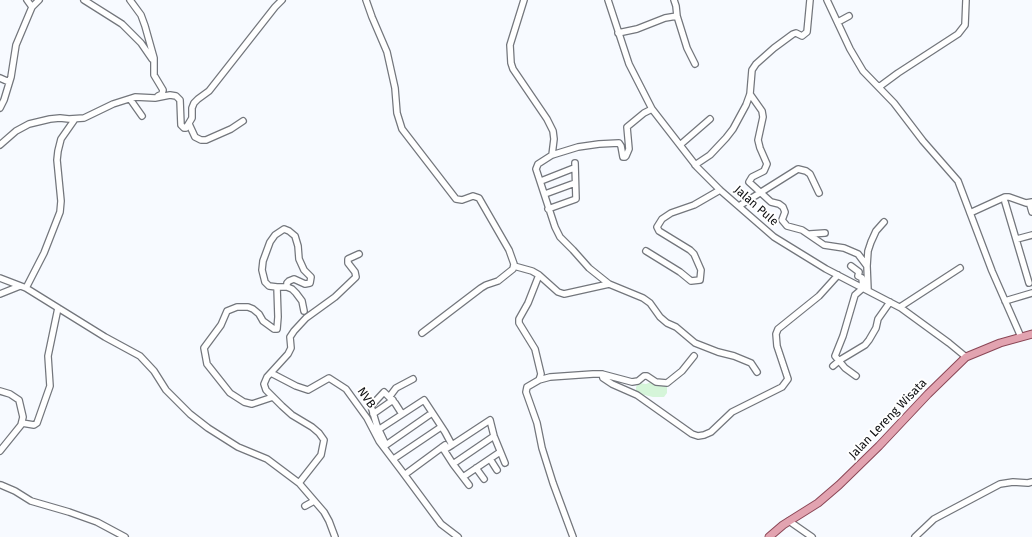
<!DOCTYPE html>
<html>
<head>
<meta charset="utf-8">
<style>
  body { margin:0 }
  canvas { display:block; background:#f7faff }
</style>
</head>
<body>
<canvas width="1032" height="537"></canvas>
<script>
const g = document.querySelector('canvas').getContext('2d');
g.lineJoin = 'round';
function fill(path, color) {
  g.fillStyle = color;
  g.fill(path, 'evenodd');
}
function poly(rows) {
  const path = new Path2D();
  for (const r of rows) {
    path.moveTo(r[0], r[1]);
    for (let i = 2; i < r.length; i += 2) path.lineTo(r[i], r[i + 1]);
  }
  return path;
}
function strokePath(path, color, width, dash) {
  g.strokeStyle = color;
  g.lineWidth = width;
  g.lineCap = dash ? 'butt' : 'round';
  g.setLineDash(dash || []);
  g.stroke(path);
}
function label(font, color, halo, rows, align = 'center') {
  g.font = font + ' "Fira Sans",sans-serif';
  g.lineWidth = 4;
  g.setLineDash([]);
  g.textBaseline = 'middle';
  g.strokeStyle = halo;
  g.fillStyle = color;
  for (const [text, x, y, turn = 0] of rows) {
    g.save();
    g.translate(x, y);
    g.rotate((+turn || 0) * Math.PI / 180);
    g.textAlign = isNaN(turn) ? turn : align;
    if (halo) g.strokeText(text, 0, 0);
    g.fillText(text, 0, 0);
    g.restore();
  }
}
fill(poly([
  [651,382,662,383,667,386,667,393,664,397,653,397,640,394,636,392,636,387,639,383,646,384]
]), '#d5f5d9');
const minor = poly([
  [84,0,122,24,141,43,152,59],
  [130,0,141,15,145,26,154,58,154,75,163,90,162,94,158,96],
  [366,0,372,17,387,52,395,88,397,113,402,129,456,199,462,200,473,196,479,198,509,250,514,264,513,269,498,281,486,285,481,288,422,333],
  [524,0,510,45,511,63,513,69,547,119,553,131,554,139,552,155],
  [608,0,629,64,652,109,697,167,720,190,774,237,826,269,901,308,949,343,966,357],
  [674,0,676,6,677,16],
  [827,0,850,49,863,71,894,103,923,141,958,181,992,271,1021,337],
  [32,7,39,0],
  [838,22,849,16],
  [618,33,637,29,665,18,677,16,687,48,695,64],
  [0,78,9,82],
  [879,87,898,73,958,34,965,25,966,0],
  [750,94,762,111,763,117,758,140,760,148,767,164,764,171,752,177,749,182,771,202,779,204,783,207,785,212,782,220,787,226,802,230,824,245,844,248,858,254,867,266,868,290],
  [130,99,142,116],
  [0,108,4,100,11,77,16,45,32,7,27,0],
  [652,109,644,113,627,127,629,149,626,156,625,157,623,157,621,146,619,143,599,144,578,147,552,155,538,164,536,169,555,227,560,237,573,250,589,268,609,284,643,298,650,303,660,317,667,323,676,327,695,343,718,352,734,356,751,363,757,372],
  [189,124,195,137,201,140,206,140,231,129,243,121],
  [0,145,16,131,29,124,50,119,60,118,69,119,84,118,113,104,135,97,155,98,170,95,176,96,180,100,181,125,184,128,186,128,192,118,192,108,194,103,198,99,209,91,275,7,282,0],
  [680,145,710,119],
  [695,165,710,155,726,138,733,129,746,105,750,94,752,70,756,64,774,48,793,34,796,33,802,36,807,32,810,0],
  [541,181,574,168],
  [545,194,575,183],
  [1005,202,1029,283],
  [1030,205,1032,212],
  [739,206,798,169,806,171,810,174,819,193],
  [548,209,576,199,575,163],
  [970,213,1005,197,1009,197,1026,203,1032,202],
  [810,234,825,233],
  [1017,239,1032,235],
  [646,251,680,272,691,281,700,280,701,270,694,254,690,250,659,231,657,227,662,219,671,213,694,205,720,190],
  [514,266,532,271,539,275,528,303,519,319,519,323,535,349,541,374,539,380],
  [851,266,859,272,858,276,862,278,863,288,855,295,843,336,835,356,845,368,856,376],
  [867,266,868,251,871,242,876,231,884,222],
  [539,275,558,292,564,294,609,284],
  [0,278,26,288,105,337,140,356,154,371,166,390,190,414,208,428,238,447,267,459,299,483,324,512,329,521,335,537],
  [287,287,292,289,296,293,302,301,304,311],
  [26,288,44,253,60,212,61,201,57,160,58,151,61,139,75,119],
  [0,294,20,286],
  [1005,301,1032,293],
  [900,307,960,268],
  [833,366,840,360,865,345,869,340,876,328,878,319,890,302],
  [271,373,296,386,308,390,329,378,346,389,367,418,379,441,401,470,441,524,458,537],
  [602,374,603,378,612,384,637,395,692,434,698,436,704,435,711,432,732,412,782,387,788,379,777,346,776,334,778,329,819,296,838,275],
  [0,391,10,394,19,400,23,417,21,425,0,451],
  [390,396,396,388,413,379],
  [273,397,252,404,244,402,230,393,207,364,204,348,221,325,227,311,237,307,248,307,253,309,259,314,263,321,274,329,277,329,278,317,277,287,269,286,265,282,262,270,263,261,270,242,275,235,284,229,289,231,295,236,298,246,299,259,304,270,311,277,310,283,305,284,294,279,289,281,287,283,287,287,277,287],
  [373,414,393,400],
  [22,423,34,425,37,423,50,386,48,356,58,308],
  [378,430,424,400,445,432,452,445,444,450,442,447],
  [386,445,377,426,371,406,384,392,395,403,402,414],
  [386,445,432,413],
  [452,445,490,420,494,436,505,463],
  [444,450,453,464,494,436],
  [395,458,441,427],
  [490,459,497,470],
  [453,464,469,485],
  [476,468,484,479],
  [407,473,445,445],
  [463,477,500,452],
  [299,483,321,455,324,440,319,433,312,427,292,415,282,406,266,390,264,384,267,377,288,354,291,348,290,337,294,331,306,318,335,297,356,277,355,272,348,263,348,259,359,254],
  [1,485,15,491,31,501,69,512,97,522,125,537],
  [305,506,314,501],
  [789,521,812,537],
  [573,537,553,483,542,448,537,423,526,392,527,387,539,380,550,377,593,374,602,374,632,382,638,381,644,376,647,376,656,382,667,383,682,371,694,356],
  [915,537,934,519,1000,484,1013,482,1028,483,1032,482]
]);
const major = poly([
  [769,537,783,525,818,503,839,485,879,446,928,394,966,357,1000,343,1032,334]
]);
strokePath(minor, '#73767c', 8);
strokePath(major, '#8a4656', 9);
strokePath(minor, '#fff', 5.5);
strokePath(major, '#e2a3b0', 7);
label('12px', '#0c0d0f', '#fff', [
  ["Jalan Pule",756,206,41],
  ["NVB",366,398,55],
  ["Jalan Lereng Wisata",888,419,-46]
]);
</script>
</body>
</html>
